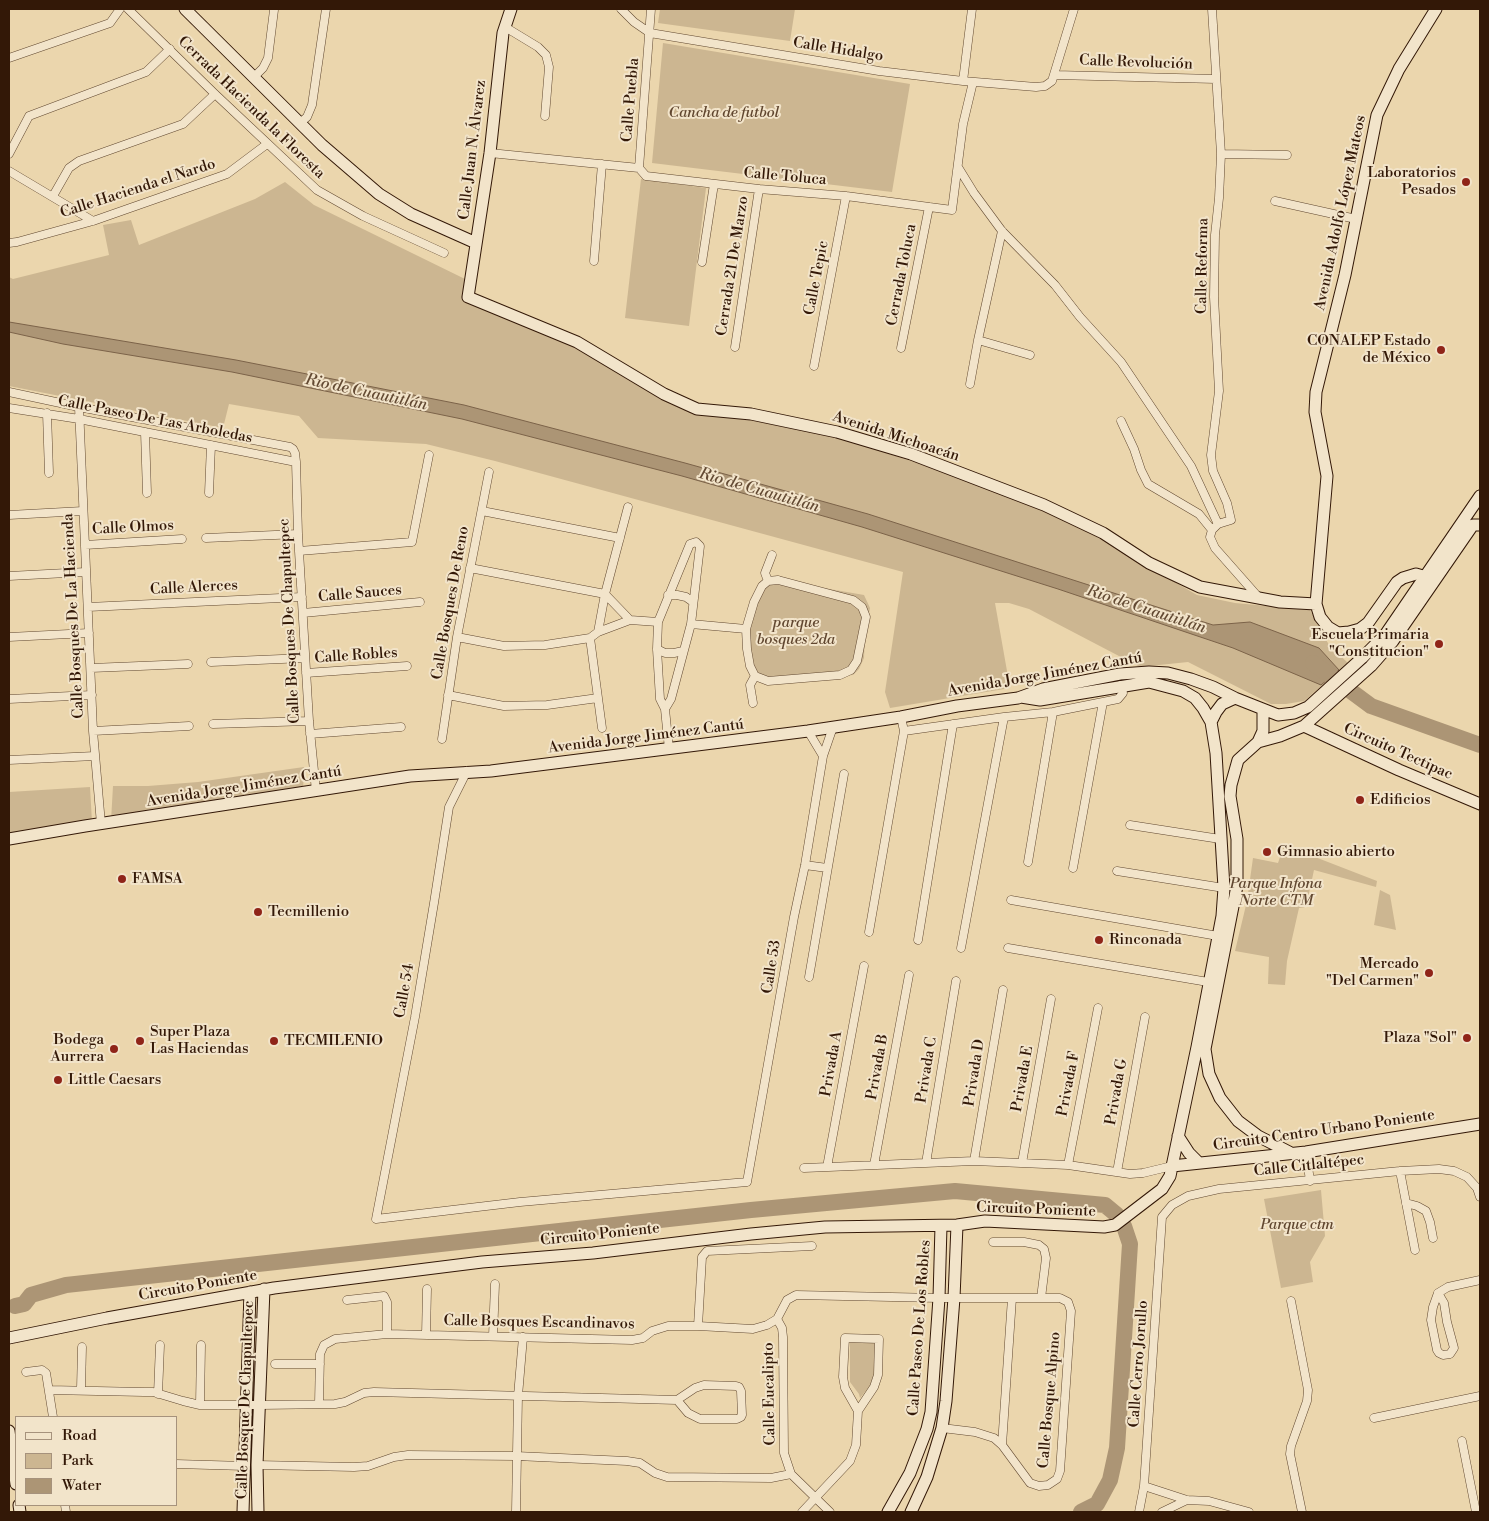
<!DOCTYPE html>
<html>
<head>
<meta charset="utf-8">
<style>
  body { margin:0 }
  #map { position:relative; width:1489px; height:1521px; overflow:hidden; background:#ebd6ad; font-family:"Libre Bodoni",serif }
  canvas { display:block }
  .frame { position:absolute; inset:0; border:10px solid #331807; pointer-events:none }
  .legend { position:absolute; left:15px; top:1416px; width:162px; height:90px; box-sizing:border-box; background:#f2e4ca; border:1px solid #a6927c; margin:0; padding:6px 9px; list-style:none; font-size:15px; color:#331807 }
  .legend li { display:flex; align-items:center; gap:10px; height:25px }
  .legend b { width:25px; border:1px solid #a6927c }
</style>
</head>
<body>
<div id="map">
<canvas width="1489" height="1521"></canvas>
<div class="frame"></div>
<ul class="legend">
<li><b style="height:6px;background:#f2e4ca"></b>Road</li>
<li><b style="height:14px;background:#ccb691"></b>Park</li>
<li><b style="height:14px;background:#ac9575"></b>Water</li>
</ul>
</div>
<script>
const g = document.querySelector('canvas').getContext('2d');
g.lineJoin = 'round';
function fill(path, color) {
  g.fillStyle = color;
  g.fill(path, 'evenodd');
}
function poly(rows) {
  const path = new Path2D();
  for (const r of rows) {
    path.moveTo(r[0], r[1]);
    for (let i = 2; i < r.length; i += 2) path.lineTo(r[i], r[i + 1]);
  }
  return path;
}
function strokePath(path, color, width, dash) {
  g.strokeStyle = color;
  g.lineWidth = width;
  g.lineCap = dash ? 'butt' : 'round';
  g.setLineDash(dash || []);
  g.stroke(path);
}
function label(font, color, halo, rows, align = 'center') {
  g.font = font + ' "Libre Bodoni",serif';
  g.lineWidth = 4;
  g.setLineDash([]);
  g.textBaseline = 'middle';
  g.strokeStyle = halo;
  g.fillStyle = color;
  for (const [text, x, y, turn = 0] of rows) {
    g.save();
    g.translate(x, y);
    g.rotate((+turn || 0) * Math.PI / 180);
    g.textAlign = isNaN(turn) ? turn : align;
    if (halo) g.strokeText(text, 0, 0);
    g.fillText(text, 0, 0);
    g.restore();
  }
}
fill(poly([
  [660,9,795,9,790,41,658,23],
  [663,43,910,84,892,192,652,163],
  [641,179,706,188,689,326,625,318],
  [285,182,314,205,465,279,462,301,574,346,638,385,691,412,749,420,838,437,935,469,1034,507,1099,538,1197,595,1235,603,1310,610,1329,645,1348,663,1304,701,1286,704,1271,704,1188,662,1140,667,1029,609,1009,603,995,603,1010,688,890,708,885,692,903,572,495,461,426,444,318,438,299,416,229,404,223,428,9,386,9,277,13,279,109,255,103,225,131,220,139,245,255,199],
  [772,579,864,595,870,608,865,633,864,658,859,669,853,675,779,680,761,675,750,663,748,626,756,598],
  [304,767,303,792,111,821,113,786,148,786,198,782],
  [90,787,92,822,9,834,9,792],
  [1284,845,1377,881,1376,887,1314,870,1306,907,1299,908,1287,961,1285,985,1268,984,1269,957,1235,951,1247,901,1253,858,1278,863],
  [1380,890,1390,895,1396,930,1374,925],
  [1321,1190,1325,1236,1310,1262,1313,1282,1281,1288,1264,1199],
  [850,1339,877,1339,877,1377,860,1398,859,1394,850,1382]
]), '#ccb691');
const water = poly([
  [9,322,236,360,464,405,685,463,868,514,1213,625,1250,622,1319,648,1339,670,1321,685,1233,648,1058,589,862,527,682,476,462,419,232,372,63,344,9,332,9,322]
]);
fill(water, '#ac9575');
strokePath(water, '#7c6349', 1);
strokePath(poly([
  [1313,663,1371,706,1480,745],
  [15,1306,24,1304,31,1295,66,1285,751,1210,955,1191,1105,1205,1117,1215],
  [1081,1512,1097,1504,1110,1480,1117,1448,1130,1244,1124,1226]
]), '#ac9575', 16);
const street = poly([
  [128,9,215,94,317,190,363,216,444,253],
  [621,9,634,22,650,33,879,71,963,81,1036,87,1045,86,1052,81,1074,9],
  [1212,9,1221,154,1219,198,1215,235,1214,297,1219,391,1211,455,1213,471,1227,503,1231,520,1218,524,1212,530,1210,537,1215,548,1260,599],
  [505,27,538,47,546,55,549,67,545,116],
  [9,58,110,23,120,9],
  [1055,75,1216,79],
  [254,77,263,68,268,58,274,10],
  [963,81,972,9],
  [300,123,307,117,312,105,326,9],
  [490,153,639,168,646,176,759,189,846,196,952,210,963,124,973,82],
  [9,154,29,116,146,72,170,49],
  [1221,154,1287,155],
  [958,167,974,193,1002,231,1055,285,1080,317,1121,362,1191,466,1218,524],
  [639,168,651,9],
  [9,171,93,221],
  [53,196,69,168,79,161,183,124,215,94],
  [1275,201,1356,219],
  [9,243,17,242,93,221,227,174,267,144],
  [594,261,602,164],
  [702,262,714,184],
  [978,340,1030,355],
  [735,347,759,189],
  [901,348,929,207],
  [814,366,846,196],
  [970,384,978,340,1002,231],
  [9,392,79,407,290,447,293,449,295,453,296,462,298,534,309,721,316,791],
  [79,407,93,731,101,824],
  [9,408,79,419,296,462],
  [47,413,49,473],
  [1121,421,1134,449,1141,470,1148,484,1199,514,1212,530],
  [145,432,147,493],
  [209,493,211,445],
  [482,511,620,538],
  [9,515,83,511],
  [206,538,298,534],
  [85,545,182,539],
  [299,551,412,542,429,455],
  [470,568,605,594],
  [9,576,86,572],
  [778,580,853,600,862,607,866,617,857,661,851,670,840,675,768,681,755,676,750,666,747,649,746,629,754,602,762,586,768,581,778,580],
  [768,581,765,573,772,555],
  [605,594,630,620],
  [668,595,677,595,686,597,693,602],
  [88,607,302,597],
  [303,613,420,602],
  [691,624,746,629],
  [598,632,605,594,628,507],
  [9,637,89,633],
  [457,637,504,646,545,645,590,638,598,632,630,620,658,622],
  [590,638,602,728],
  [657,649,665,653,674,653,683,651],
  [211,662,305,658],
  [91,668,188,664],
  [306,673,407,666],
  [448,695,504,706,547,705,598,698],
  [9,699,92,695],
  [753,703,750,685,755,676],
  [665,709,671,699,691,624,700,546,696,542,690,544,658,622,657,649,660,699,665,709,669,749],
  [213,724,309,721],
  [93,731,189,726],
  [808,731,823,756],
  [904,731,1004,717,1053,712,1118,699,1123,693,1121,685],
  [310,734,401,727],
  [442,739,457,637,489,472],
  [9,760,95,756],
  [467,771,449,807,434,903,415,1017,376,1219,520,1202,747,1182,794,917,805,865,823,756,833,727],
  [1130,825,1220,839],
  [1028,862,1053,712],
  [805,865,827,868],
  [1073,868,1103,702],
  [1117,871,1224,888],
  [1011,900,1218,936],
  [869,932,904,731,901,717],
  [918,940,953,724],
  [961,948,1004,717],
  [1008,948,1208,982],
  [809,977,844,774],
  [1306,1152,1310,1181],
  [974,1161,1003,990],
  [926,1163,956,981],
  [1022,1163,1051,999],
  [874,1165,909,975],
  [1068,1165,1098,1008],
  [827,1167,864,966],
  [804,1168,974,1161,1068,1165,1130,1174,1143,1173,1172,1166],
  [1400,1171,1415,1250],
  [1117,1172,1145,1017],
  [1406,1203,1417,1206,1426,1211,1430,1222,1433,1238],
  [993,1242,1024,1242,1039,1245,1044,1249,1046,1258,1041,1298],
  [1438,1293,1444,1303,1447,1322,1454,1348,1450,1354,1443,1355,1439,1353,1437,1350,1431,1320,1433,1307,1438,1293,1448,1287,1480,1280],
  [347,1300,384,1296,387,1302,387,1334],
  [1291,1301,1308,1390,1307,1401,1291,1446,1290,1454,1302,1512],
  [777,1319,782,1328,783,1337,784,1453,791,1474,830,1512],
  [698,1326,702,1257,707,1251,812,1246],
  [426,1335,427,1289],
  [493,1336,495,1284],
  [275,1364,320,1364],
  [26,1372,42,1370,46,1373,53,1417],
  [81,1389,82,1347],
  [49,1390,144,1392,153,1392,183,1401,200,1405,260,1405,335,1404,345,1402,364,1393,374,1392,677,1400,695,1388,704,1385,736,1386,739,1387,741,1391,742,1415,741,1417,737,1419,700,1419,688,1413,677,1400],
  [158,1394,160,1345],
  [319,1404,320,1354,324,1345,335,1339,387,1334,632,1340,643,1338,652,1331,668,1326,698,1326,753,1329,767,1325,777,1319,787,1300,796,1295,939,1298,1060,1298,1068,1302,1071,1311,1060,1471,1057,1479,1048,1485,1039,1486,1030,1483,1002,1445,994,1438,975,1432,942,1428],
  [200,1405,201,1345],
  [1374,1418,1480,1396],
  [1462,1441,1476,1512],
  [1002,1445,1012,1298],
  [176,1464,245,1466],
  [257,1465,354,1467,368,1466,394,1457,408,1455,516,1456,627,1461,640,1463,655,1473,667,1477,771,1478,791,1474],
  [1144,1486,1187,1500,1209,1501,1249,1512],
  [65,1505,66,1512],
  [516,1512,518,1396,523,1337],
  [802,1512,850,1461,856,1445,858,1411,874,1387,878,1375,879,1339,845,1338,843,1377,845,1388,858,1411],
  [1139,1512,1144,1486,1162,1217,1172,1205,1188,1196,1219,1189,1400,1171,1439,1169,1454,1171,1467,1177,1477,1188,1480,1197],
  [1162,1512,1187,1500]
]);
const secondary = poly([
  [185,9,322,145,379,194,411,214,476,243],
  [511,9,503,33,490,153,468,297,577,342,664,394,697,409,751,414,837,432,911,454,1044,505,1103,533,1149,563,1200,587,1280,602,1316,604],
  [1430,581,1426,577,1416,574,1403,578,1397,582,1368,623,1360,629,1349,632,1338,633,1328,627,1320,617,1316,604,1327,476,1315,412,1316,392,1345,275,1377,115,1399,69,1436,9],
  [1211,722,1216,712,1222,704,1235,698],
  [1304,726,1399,770,1480,804],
  [1258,742,1263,731,1263,710],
  [9,839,85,826,410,776,491,771,808,731,901,717,957,706,1018,698,1043,689,1120,674,1149,672,1168,673,1191,679,1213,687,1235,698,1278,715,1294,713,1308,707,1362,658,1385,635,1480,496],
  [1178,1136,1189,1153,1199,1163],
  [1289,1152,1258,1136,1238,1121,1220,1098,1209,1074,1205,1049,1237,886,1237,839,1230,796,1231,785,1238,760,1258,742,1280,736,1304,726,1371,666,1393,641,1473,525,1480,525],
  [1172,1166,1306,1152,1480,1124],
  [9,1338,107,1318,274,1288,482,1262,593,1253,751,1234,825,1227,957,1225,985,1221,1104,1227,1115,1225,1162,1189,1170,1176,1197,1047,1222,916,1224,888,1216,753,1211,722,1203,708,1195,698,1183,691,1149,682,1040,700,1021,697],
  [9,1431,16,1484],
  [19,1505,20,1512],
  [243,1512,250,1292],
  [258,1512,257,1465,264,1289],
  [888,1512,910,1473,927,1429,931,1412,939,1298,941,1226],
  [911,1512,927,1477,942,1428,946,1401,954,1298,957,1225]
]);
strokePath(street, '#614830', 9);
strokePath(secondary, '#331807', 13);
strokePath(street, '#f2e4ca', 8);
strokePath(secondary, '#f2e4ca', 11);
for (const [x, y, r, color] of [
  [1466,182,5,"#8f2418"],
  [1441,350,5,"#8f2418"],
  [1439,644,5,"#8f2418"],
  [1360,800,5,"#8f2418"],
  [1267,852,5,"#8f2418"],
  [122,879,5,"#8f2418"],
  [258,912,5,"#8f2418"],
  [1099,940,5,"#8f2418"],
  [1429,973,5,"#8f2418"],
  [1467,1038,5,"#8f2418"],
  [140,1041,5,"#8f2418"],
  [274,1041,5,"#8f2418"],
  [114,1049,5,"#8f2418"],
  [58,1080,5,"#8f2418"]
]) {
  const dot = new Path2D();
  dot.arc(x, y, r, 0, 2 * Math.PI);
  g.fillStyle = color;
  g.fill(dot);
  strokePath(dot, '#f2e4ca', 2);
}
label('15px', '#331807', '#f2e4ca', [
  ["Calle Hidalgo",838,50,9],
  ["Calle Revolución",1136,63,2],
  ["Calle Puebla",631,100,-85],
  ["Cerrada Hacienda la Floresta",251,108,44],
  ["Calle Juan N. Álvarez",473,150,-83],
  ["Calle Toluca",785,177,5],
  ["Calle Hacienda el Nardo",138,189,-18],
  ["Avenida Adolfo López Mateos",1341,213,-78],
  ["Cerrada 21 De Marzo",733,266,-81],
  ["Calle Reforma",1203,266,-89],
  ["Cerrada Toluca",902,275,-79],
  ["Calle Tepic",817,278,-79],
  ["Calle Paseo De Las Arboledas",155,420,11],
  ["Avenida Michoacán",896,437,18],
  ["Calle Olmos",133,528,-3],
  ["Calle Alerces",194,588,-3],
  ["Calle Sauces",360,594,-5],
  ["Calle Bosques De Reno",451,603,-80],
  ["Calle Bosques De La Hacienda",74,616,-93],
  ["Calle Bosques De Chapultepec",290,621,-93],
  ["Calle Robles",356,656,-4],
  ["Avenida Jorge Jiménez Cantú",1045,675,-10],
  ["Avenida Jorge Jiménez Cantú",646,737,-7],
  ["Circuito Tectipac",1398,752,24],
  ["Avenida Jorge Jiménez Cantú",244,787,-9],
  ["Calle 53",772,967,-81],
  ["Calle 54",405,991,-80],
  ["Privada A",832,1064,-80],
  ["Privada B",878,1067,-80],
  ["Privada C",927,1070,-81],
  ["Privada D",975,1073,-81],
  ["Privada E",1023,1079,-80],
  ["Privada F",1069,1084,-79],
  ["Privada G",1117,1092,-80],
  ["Circuito Centro Urbano Poniente",1324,1131,-8],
  ["Calle Citlaltépec",1309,1166,-6],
  ["Circuito Poniente",1036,1210,2],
  ["Circuito Poniente",600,1235,-6],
  ["Circuito Poniente",198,1286,-10],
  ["Calle Bosques Escandinavos",539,1323,1],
  ["Calle Paseo De Los Robles",920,1328,-86],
  ["Calle Cerro Jorullo",1139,1364,-86],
  ["Calle Eucalipto",770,1394,-91],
  ["Calle Bosque De Chapultepec",246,1400,-88],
  ["Calle Bosque Alpino",1050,1400,-85]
]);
label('italic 15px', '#614730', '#f2e4ca', [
  ["Cancha de futbol",724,113],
  ["parque",796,623],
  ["bosques 2da",796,640],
  ["Parque Infona",1276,884],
  ["Norte CTM",1276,901],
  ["Parque ctm",1297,1225]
]);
label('15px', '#331807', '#f2e4ca', [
  ["Laboratorios",1456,173,"right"],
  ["Pesados",1456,190,"right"],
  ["CONALEP Estado",1431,341,"right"],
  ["de México",1431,358,"right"],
  ["Escuela Primaria",1429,635,"right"],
  ["\"Constitucion\"",1429,652,"right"],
  ["Edificios",1370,800],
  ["Gimnasio abierto",1277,852],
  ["FAMSA",132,879],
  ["Tecmillenio",268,912],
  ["Rinconada",1109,940],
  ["Mercado",1419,964,"right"],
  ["\"Del Carmen\"",1419,981,"right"],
  ["Super Plaza",150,1032],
  ["Las Haciendas",150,1049],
  ["Plaza \"Sol\"",1457,1038,"right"],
  ["Bodega",104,1040,"right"],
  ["Aurrera",104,1057,"right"],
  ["TECMILENIO",284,1041],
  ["Little Caesars",68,1080]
], 'left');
label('italic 16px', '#634a33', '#f2e4ca', [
  ["Rio de Cuautitlán",366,393,12],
  ["Rio de Cuautitlán",759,491,16],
  ["Rio de Cuautitlán",1146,610,18]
]);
</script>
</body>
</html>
